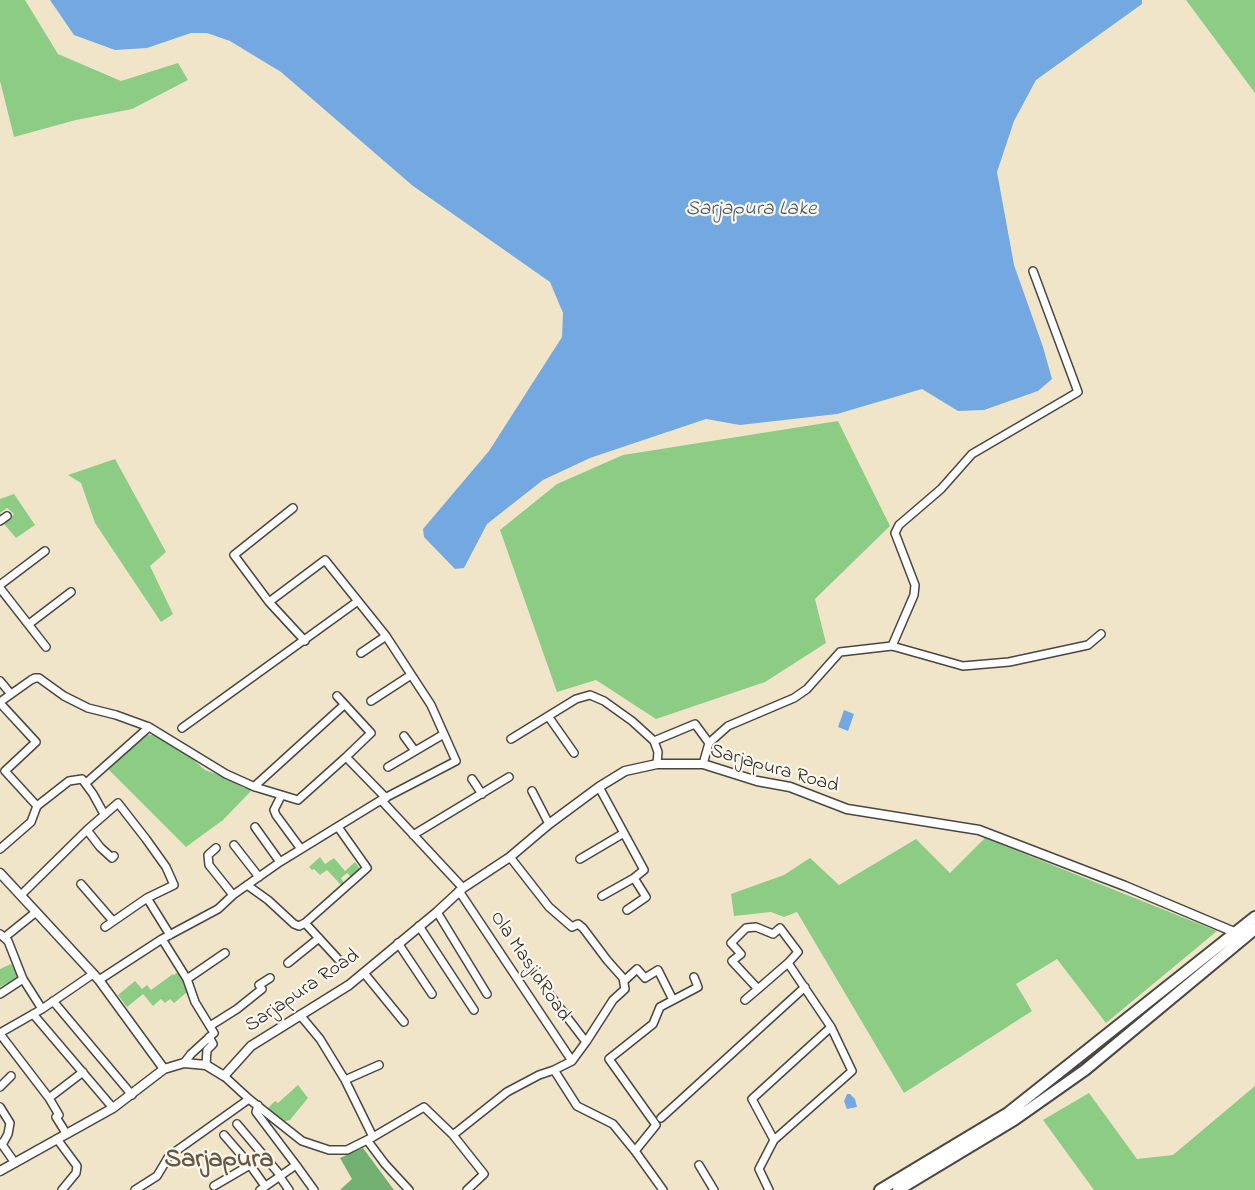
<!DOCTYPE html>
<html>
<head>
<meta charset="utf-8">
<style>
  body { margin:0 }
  canvas { display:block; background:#f1e5c9 }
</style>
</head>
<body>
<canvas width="1255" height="1190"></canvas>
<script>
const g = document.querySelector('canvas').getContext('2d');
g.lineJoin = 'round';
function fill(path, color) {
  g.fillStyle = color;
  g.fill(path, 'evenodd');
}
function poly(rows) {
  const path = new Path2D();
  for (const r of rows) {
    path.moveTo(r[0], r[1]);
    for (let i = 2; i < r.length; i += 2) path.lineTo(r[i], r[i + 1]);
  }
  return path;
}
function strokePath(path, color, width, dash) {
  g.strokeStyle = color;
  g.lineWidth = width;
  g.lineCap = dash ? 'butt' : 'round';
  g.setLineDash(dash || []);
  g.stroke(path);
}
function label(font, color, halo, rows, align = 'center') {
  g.font = font + ' "Indie Flower",sans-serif';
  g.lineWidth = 4.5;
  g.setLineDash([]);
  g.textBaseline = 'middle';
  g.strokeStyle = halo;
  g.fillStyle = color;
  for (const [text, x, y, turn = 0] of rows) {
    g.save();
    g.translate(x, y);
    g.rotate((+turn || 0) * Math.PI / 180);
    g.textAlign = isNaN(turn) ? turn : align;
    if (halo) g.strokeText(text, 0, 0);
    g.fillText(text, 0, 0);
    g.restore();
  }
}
fill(poly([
  [0,0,25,0,58,54,121,81,178,63,188,80,132,109,76,120,14,137,0,81],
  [1186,0,1255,0,1255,93],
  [838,421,890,526,815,599,826,643,765,682,656,719,596,680,557,692,500,530,557,484,623,455],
  [115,459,166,552,150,566,173,614,161,622,95,523,81,483,68,475],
  [14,494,35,525,16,538,4,524,14,514,7,508,0,513,0,499],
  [147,735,153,735,173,745,188,755,205,770,219,775,244,788,253,789,223,820,186,847,107,768],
  [985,838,1217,931,1106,1023,1057,959,1016,984,1032,1011,904,1093,797,912,784,917,771,912,734,916,731,894,784,875,810,858,839,885,916,839,950,873],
  [320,857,325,864,334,858,345,871,355,862,360,869,351,877,347,873,341,878,344,883,341,885,327,870,320,875,314,869,312,870,309,867],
  [11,964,19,977,0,987,0,969],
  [178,972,187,984,189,995,186,993,174,1003,170,999,165,1003,161,999,153,1006,143,994,127,1007,118,995,135,981,142,989,147,985,151,990,173,974,174,975],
  [298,1085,308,1098,290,1120,282,1122,266,1110,275,1101,278,1103],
  [1255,1086,1255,1190,1094,1190,1043,1120,1089,1093,1137,1159,1173,1155]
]), '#8dcc84');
fill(poly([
  [363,1148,394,1190,340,1190,352,1179,340,1158]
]), '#72b072');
fill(poly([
  [50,0,1142,0,1142,4,1036,80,1014,121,997,172,1014,265,1043,347,1052,379,1038,391,984,410,958,411,922,389,837,414,740,425,706,419,590,458,543,480,487,524,464,568,455,569,424,537,423,529,489,451,562,337,563,313,550,282,413,186,281,72,230,41,207,33,191,33,147,48,115,50,74,35],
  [844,710,854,714,848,731,838,727],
  [847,1094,850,1094,855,1099,857,1107,847,1109,844,1101]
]), '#74a8e0');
const minor = poly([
  [293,508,234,555,269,602,305,641],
  [0,521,7,516],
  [0,585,45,551],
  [0,588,46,647],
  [29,624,71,592],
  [892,646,963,666,1009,662,1088,645,1101,634],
  [361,653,386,636],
  [0,681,11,694],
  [371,701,411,675],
  [0,702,31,680,35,678,39,678,64,696,88,708,116,715,149,727,226,774,255,787,298,800,346,757,371,733,337,696],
  [0,703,36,742,5,771,37,806],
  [548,716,574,753],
  [182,728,358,601],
  [404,736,415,751],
  [511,739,576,699,590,695,604,701,632,721,654,741,658,752,657,764],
  [654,741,695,724,709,743],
  [346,757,386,798],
  [703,764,709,743,728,726,794,698,807,689,840,652,892,646,914,595,915,585,895,533,899,525,941,489,972,454,1078,392,1033,271],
  [388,767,444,734],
  [472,779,482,794],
  [86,783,149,727],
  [255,787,257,784,344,705],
  [599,787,644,870,634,878,602,896],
  [532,791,549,824],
  [281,796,274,810,276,815,301,849],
  [381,800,463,888],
  [255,827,280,862],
  [87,830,100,847,112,858,114,856],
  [413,835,509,777],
  [234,845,259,877],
  [216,848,208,855,209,865,233,895],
  [0,849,31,822,37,806,69,781,82,779,93,794,104,814],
  [580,859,624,833],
  [81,884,113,921],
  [247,885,268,900,294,924,299,926,305,923,367,868,338,827],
  [459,891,572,1061],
  [21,895,87,830,118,803,146,839,166,867,174,885,147,898,105,927],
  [147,898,170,935],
  [627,910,646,897,634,878],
  [437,912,487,994],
  [305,923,338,959],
  [419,926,474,1010],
  [0,934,8,941,23,979,42,1009],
  [5,937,36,912],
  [162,939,187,979,195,1002,214,1033,191,1054,184,1063],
  [398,943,432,994],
  [288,963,319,938],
  [531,970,586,1042],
  [364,973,404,1022],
  [187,979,225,953],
  [99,980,162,939,218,909,233,895,280,862,381,800,456,761,431,705,386,636,325,560,269,602],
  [624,981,637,969,645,978,658,970,673,1000],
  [0,994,23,979],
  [745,1000,758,989,788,963,798,952,780,928,773,934,756,927,746,928,731,943,741,954,732,961,758,989],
  [53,1001,132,1095],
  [33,1014,113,1108],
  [300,1015,320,1039,345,1080,373,1137],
  [210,1026,237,1009,262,989,259,985,270,978],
  [0,1033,42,1009,93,974],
  [0,1034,49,1098,59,1115,56,1117,66,1133],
  [206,1065,207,1050,213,1044,209,1037],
  [554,1070,577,1106,613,1124,635,1151,663,1190],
  [224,1076,249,1099,302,1141,329,1150,347,1150,373,1137,424,1107,453,1135,484,1174,467,1190],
  [345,1080,379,1065],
  [0,1087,11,1076],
  [49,1098,83,1072],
  [258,1105,256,1112,296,1165,314,1190],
  [0,1107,10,1123,8,1134,2,1145],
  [661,1118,805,987],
  [237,1124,281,1176],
  [224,1135,250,1165,265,1186],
  [453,1135,507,1092,539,1075,554,1070,572,1061,586,1042,613,1000,625,989,623,978,607,960,583,928,578,924,572,927,549,907,510,857],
  [57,1139,77,1166,76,1173,62,1190],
  [367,1140,385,1164,409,1190],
  [774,1140,752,1099,831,1027],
  [1,1143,15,1163],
  [635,1151,656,1125,609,1059,653,1024,660,1007,698,987,694,977],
  [699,1165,714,1190],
  [280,1177,289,1190],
  [214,1186,250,1165],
  [135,1190,157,1176,169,1156,249,1099],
  [260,1190,296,1165],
  [769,1190,759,1169,774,1140,852,1071,831,1027,788,963]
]);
const tertiary = poly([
  [0,873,99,980,164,1069],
  [0,1171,113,1108,164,1069,184,1063,206,1065,224,1076,251,1046,349,985,437,912,463,888,510,857,549,824,599,787,625,771,657,764,703,764,757,781,790,787,847,809,979,830,1125,886,1239,934]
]);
const primary = poly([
  [880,1190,1008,1113,1255,917],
  [898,1190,1014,1120,1085,1070,1255,929]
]);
strokePath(minor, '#494743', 10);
strokePath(tertiary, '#494743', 11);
strokePath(primary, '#494743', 14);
strokePath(minor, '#fff', 7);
strokePath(tertiary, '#fff', 8);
strokePath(primary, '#fff', 10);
label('20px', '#2b2b2b', '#fbf7ec', [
  ["Sarjapura Road",774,770,16],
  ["Ola MasjidRoad",529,967,56],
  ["Sarjapura Road",303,992,-34]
]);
label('italic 21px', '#45576a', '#fbf7ec', [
  ["Sarjapura Lake",751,211]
]);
label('bold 26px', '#685645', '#fbf7ec', [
  ["Sarjapura",219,1162]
]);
</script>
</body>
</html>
